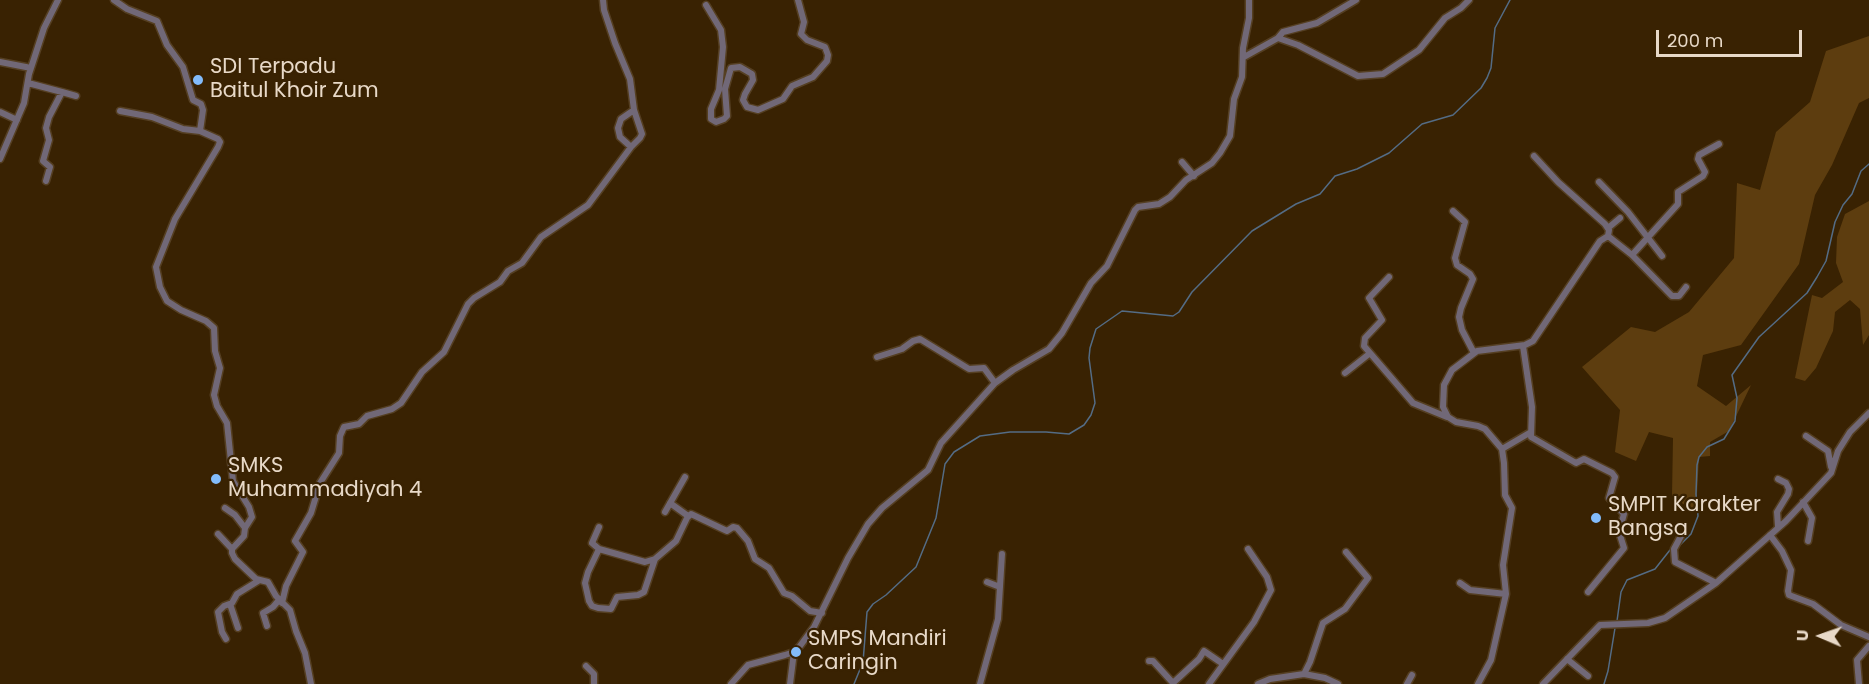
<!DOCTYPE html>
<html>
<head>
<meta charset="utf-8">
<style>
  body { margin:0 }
  #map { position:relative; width:1869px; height:684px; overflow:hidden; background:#392202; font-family:Poppins,sans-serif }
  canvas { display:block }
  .north { position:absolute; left:1791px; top:606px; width:60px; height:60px; -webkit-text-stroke:4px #392202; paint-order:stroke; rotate:272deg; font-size:16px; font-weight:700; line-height:24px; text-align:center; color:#e8d9c8 }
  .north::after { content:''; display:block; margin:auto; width:21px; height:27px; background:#e8d9c8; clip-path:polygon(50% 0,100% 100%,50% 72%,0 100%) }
  .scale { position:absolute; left:1656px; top:30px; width:146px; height:27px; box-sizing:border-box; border:3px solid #e8d9c8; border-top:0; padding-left:8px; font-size:18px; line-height:21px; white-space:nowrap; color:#e8d9c8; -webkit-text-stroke:4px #392202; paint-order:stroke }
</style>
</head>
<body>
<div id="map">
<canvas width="1869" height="684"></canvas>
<div class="north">U</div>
<div class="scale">200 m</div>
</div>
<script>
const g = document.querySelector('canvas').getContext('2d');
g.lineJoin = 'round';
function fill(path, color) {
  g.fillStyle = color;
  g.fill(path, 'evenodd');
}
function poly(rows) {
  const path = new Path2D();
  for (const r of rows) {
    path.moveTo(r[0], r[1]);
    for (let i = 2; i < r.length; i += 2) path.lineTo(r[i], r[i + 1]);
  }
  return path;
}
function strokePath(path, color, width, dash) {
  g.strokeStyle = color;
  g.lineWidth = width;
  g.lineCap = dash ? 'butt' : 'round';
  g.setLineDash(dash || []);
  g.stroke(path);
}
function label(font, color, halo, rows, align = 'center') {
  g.font = font + ' Poppins,sans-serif';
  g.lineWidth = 4.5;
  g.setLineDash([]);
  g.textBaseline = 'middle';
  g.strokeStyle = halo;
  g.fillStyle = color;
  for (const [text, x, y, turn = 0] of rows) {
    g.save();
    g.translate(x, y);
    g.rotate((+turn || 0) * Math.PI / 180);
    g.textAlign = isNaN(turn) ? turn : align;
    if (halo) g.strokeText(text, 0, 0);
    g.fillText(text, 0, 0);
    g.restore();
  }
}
fill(poly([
  [1869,36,1869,98,1859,103,1832,165,1815,195,1799,264,1741,345,1703,355,1697,386,1726,406,1751,385,1729,431,1710,442,1710,456,1699,457,1696,513,1672,496,1673,438,1649,432,1636,461,1615,452,1620,410,1582,367,1631,327,1655,332,1689,312,1734,258,1737,183,1760,190,1776,132,1810,102,1826,51],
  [1869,201,1869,335,1863,345,1860,309,1850,300,1835,312,1833,331,1816,368,1805,381,1795,378,1812,295,1822,298,1843,282,1836,263,1837,237,1845,214]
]), '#5d3d0f');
strokePath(poly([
  [1680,545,1691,534,1698,516,1696,494,1697,465,1699,457,1707,447,1724,439,1735,421,1737,398,1732,375,1759,337,1807,293,1817,277,1826,261,1835,222,1843,205,1852,194,1861,171,1869,164],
  [1617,621,1621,592,1627,580,1655,569,1670,550],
  [854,684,863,662,867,612,873,604,886,595,916,567,936,518,945,464,954,452,980,436,1010,432,1046,432,1069,434,1084,425,1091,415,1095,403,1089,358,1090,348,1096,329,1122,311,1173,316,1179,312,1192,292,1252,231,1296,204,1320,194,1335,176,1357,169,1389,153,1422,124,1453,115,1481,88,1487,78,1491,68,1495,28,1510,0],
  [1604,684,1608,671,1615,628]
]), '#546c85', 1.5);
const minor = poly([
  [114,0,127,9,157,21,167,45,183,67,193,100,201,104,203,110,200,131,183,129,152,117,120,111],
  [706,5,721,30,723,47,719,90,711,109,711,119,716,122,724,119,727,116,725,89,731,68,740,67,752,74,753,80,745,94,743,100,747,107,758,110,783,99,792,86,813,77,827,61,828,55,825,47,807,40,801,34,804,22,798,0],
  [1278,38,1298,45,1358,76,1383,74,1419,50,1445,18,1461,8,1469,0],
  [1244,57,1278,38,1283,32,1317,23,1356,0],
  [0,62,31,68],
  [28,83,62,92,49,117,46,128,49,140,43,161,50,167,46,181],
  [62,92,76,96],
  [0,112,17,120],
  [200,131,218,139,220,142,218,147,175,219,156,267,160,287,167,301,181,310,206,321,214,328,215,351,220,368,214,395,217,406,227,423,233,481,249,507,252,517,245,528,244,536,232,549,232,553,235,559,256,579,268,582,276,596,290,610,296,631,305,653,311,684],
  [631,147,640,138,642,134,634,110],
  [1534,156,1558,182,1605,224,1609,230,1608,236],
  [0,159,24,103,29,74,44,28,58,0],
  [1182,162,1194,176],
  [1599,182,1628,212,1662,256],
  [1453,211,1465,222,1455,258,1457,265,1470,274,1473,279,1461,308,1459,317,1462,330,1474,353],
  [1608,228,1620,218],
  [1608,236,1632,255,1672,296,1679,296,1686,287],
  [1632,255,1678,204,1678,192,1703,176,1705,172,1698,159,1699,155,1719,144],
  [1389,277,1369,298,1382,320,1365,338,1364,346,1413,403,1447,417],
  [1523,346,1532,407,1531,437,1576,463,1584,459,1612,473,1615,477,1609,498,1624,514,1619,532,1624,548,1588,592],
  [877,357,902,349,913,341,920,339,969,369,984,368,995,383],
  [1345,373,1369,354],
  [1806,436,1828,451,1831,467],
  [1502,449,1531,432],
  [1778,479,1786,483,1789,489,1788,494,1777,512,1778,526],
  [1803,502,1812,518,1808,541],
  [670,503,688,516],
  [225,508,235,515,245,528],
  [665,512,685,477],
  [599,527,592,543,599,549,645,562,655,559,676,541,687,518,691,514,727,531,733,527,737,528,748,541,755,559,769,568,784,593,792,596,810,611,822,613],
  [218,534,232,549],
  [1770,535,1782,551,1791,570,1788,591,1789,595,1813,604,1841,625,1869,637],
  [1681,536,1674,549,1675,562,1716,583],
  [599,549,588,572,585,583,589,601,592,606,598,608,611,609,617,597,638,595,644,592,655,559],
  [987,582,1000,587],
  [1460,583,1470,590,1506,594],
  [282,603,286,586,303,552,295,541,311,513,320,483,339,453,340,436,344,427,359,424,367,416,392,409,401,403,422,372,444,352,468,304,474,298,500,282,508,271,522,263,541,237,588,205,631,147,620,137,618,128,621,119,634,110,630,79,615,43,604,10,603,0],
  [230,604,238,628],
  [267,626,263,613,273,607,279,600],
  [226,639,222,632,218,612,224,606,232,603,237,594,258,581],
  [1567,659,1588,676],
  [1149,661,1153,661,1173,683,1199,659,1204,651,1223,664],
  [586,666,594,674,594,684],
  [1304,674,1310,662,1323,623,1345,609,1368,578,1346,552],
  [731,684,748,665,785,655,794,652,800,646,814,627,848,558,868,524,882,508,928,470,941,443,995,383,1013,370,1049,349,1062,333,1091,283,1107,266,1135,210,1138,207,1159,204,1170,197,1186,180,1212,163,1220,153,1230,136,1234,99,1242,77,1243,48,1249,18,1249,0],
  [790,684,794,652],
  [980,684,998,619,1002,554],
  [1209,684,1254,622,1271,590,1267,577,1248,549],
  [1258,684,1270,679,1304,674,1325,678,1338,684],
  [1407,684,1412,675],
  [1478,684,1491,660,1506,594,1503,565,1512,508,1505,495,1504,463,1502,449,1485,429,1478,426,1456,422,1448,417,1443,407,1444,385,1452,370,1477,351,1525,345,1533,341,1600,241,1608,236],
  [1543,684,1600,625,1648,623,1665,618,1716,583,1786,521,1831,473,1838,451,1850,432,1869,413],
  [1859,684,1857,660,1869,646]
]);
strokePath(minor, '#553f22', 9);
strokePath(minor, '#716877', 6);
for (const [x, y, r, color] of [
  [198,80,6,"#83bcfb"],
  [216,479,6,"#83bcfb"],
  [1596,518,6,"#83bcfb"],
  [796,652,6,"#83bcfb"]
]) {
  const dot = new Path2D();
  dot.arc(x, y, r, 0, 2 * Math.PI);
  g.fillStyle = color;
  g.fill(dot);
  strokePath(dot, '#392202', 2);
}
label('21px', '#e8d9c8', '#392202', [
  ["SDI Terpadu",210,68],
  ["Baitul Khoir Zum",210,92],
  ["SMKS",228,467],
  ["Muhammadiyah 4",228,491],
  ["SMPIT Karakter",1608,506],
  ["Bangsa",1608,530],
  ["SMPS Mandiri",808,640],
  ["Caringin",808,664]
], 'left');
</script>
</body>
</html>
